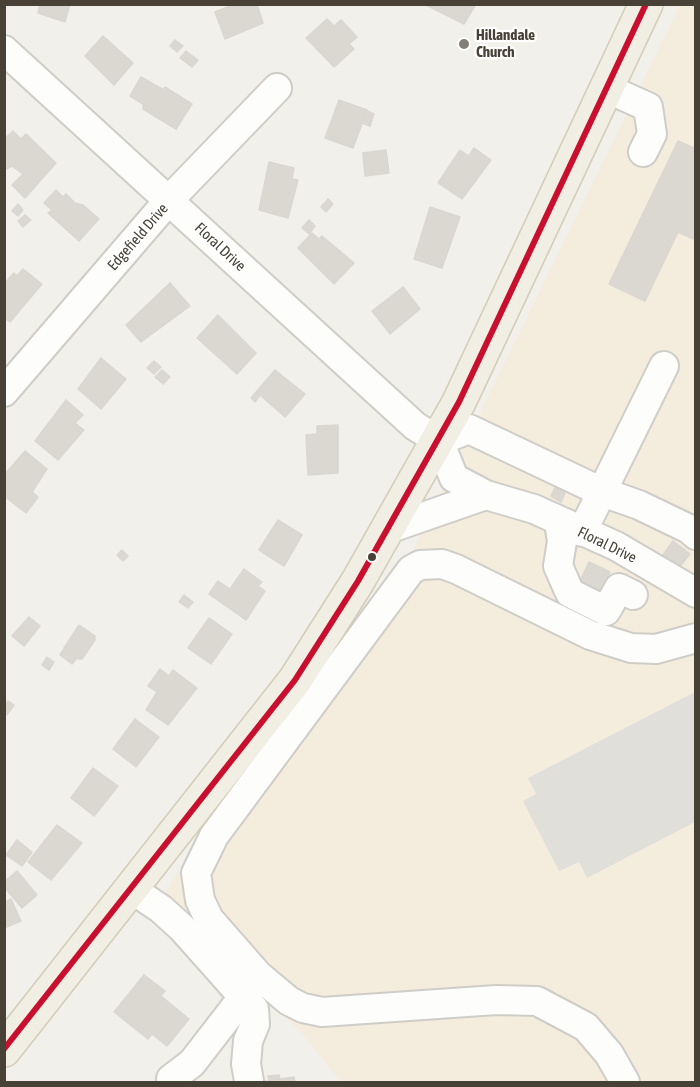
<!DOCTYPE html>
<html>
<head>
<meta charset="utf-8">
<style>
  body { margin:0 }
  #map { position:relative; width:700px; height:1087px; overflow:hidden; background:#f1f0ea; font-family:"Asap Condensed",sans-serif }
  canvas { display:block }
  .frame { position:absolute; inset:0; border:6px solid #474136; pointer-events:none }
</style>
</head>
<body>
<div id="map">
<canvas width="700" height="1087"></canvas>
<div class="frame"></div>
</div>
<script>
const g = document.querySelector('canvas').getContext('2d');
g.lineJoin = 'round';
function fill(path, color) {
  g.fillStyle = color;
  g.fill(path, 'evenodd');
}
function poly(rows) {
  const path = new Path2D();
  for (const r of rows) {
    path.moveTo(r[0], r[1]);
    for (let i = 2; i < r.length; i += 2) path.lineTo(r[i], r[i + 1]);
  }
  return path;
}
function strokePath(path, color, width, dash) {
  g.strokeStyle = color;
  g.lineWidth = width;
  g.lineCap = dash ? 'butt' : 'round';
  g.setLineDash(dash || []);
  g.stroke(path);
}
function label(font, color, halo, rows, align = 'center') {
  g.font = font + ' "Asap Condensed",sans-serif';
  g.lineWidth = 4.5;
  g.setLineDash([]);
  g.textBaseline = 'middle';
  g.strokeStyle = halo;
  g.fillStyle = color;
  for (const [text, x, y, turn = 0] of rows) {
    g.save();
    g.translate(x, y);
    g.rotate((+turn || 0) * Math.PI / 180);
    g.textAlign = isNaN(turn) ? turn : align;
    if (halo) g.strokeText(text, 0, 0);
    g.fillText(text, 0, 0);
    g.restore();
  }
}
fill(poly([
  [680,5,695,5,695,1082,341,1082,301,1032,161,900,228,793,413,550]
]), '#f4ecdd');
fill(poly([
  [695,692,695,822,587,878,579,862,559,871,523,801,536,794,528,778]
]), '#e0dfda');
const building = poly([
  [40,4,70,4,65,22,38,13,40,4],
  [235,4,257,4,263,23,225,39,215,12,235,4],
  [424,4,476,4,464,24,424,4],
  [327,19,334,26,341,20,357,37,349,44,354,49,334,67,306,38,327,19],
  [103,36,133,63,114,85,85,56,103,36],
  [175,40,183,46,177,52,170,46,175,40],
  [186,51,198,60,192,67,180,58,186,51],
  [141,77,164,90,165,87,192,104,176,129,143,109,143,104,130,96,141,77],
  [339,100,367,110,353,148,325,138,339,100],
  [367,111,374,114,370,126,362,123,367,111],
  [13,131,21,139,26,134,56,163,25,198,12,185,23,174,12,166,4,170,4,139,13,131],
  [678,141,696,149,696,240,678,232,645,301,609,284,678,141],
  [474,148,491,160,462,199,438,183,460,150,469,156,474,148],
  [386,150,389,173,365,176,363,153,386,150],
  [269,162,294,168,292,179,298,180,288,218,259,210,269,162],
  [56,190,63,197,66,194,75,203,83,205,99,219,79,241,48,213,52,210,44,203,56,190],
  [328,199,333,204,326,212,321,207,328,199],
  [18,204,23,210,18,216,12,211,18,204],
  [430,207,460,217,442,268,414,259,430,207],
  [25,215,31,220,23,227,18,221,25,215],
  [309,220,315,226,309,234,302,228,309,220],
  [312,233,319,239,322,236,354,263,334,284,298,248,312,233],
  [23,269,42,284,10,322,4,318,4,284,14,273,17,276,23,269],
  [170,283,190,306,141,342,126,325,170,283],
  [403,287,420,309,390,334,372,311,403,287],
  [218,315,256,353,237,374,197,338,218,315],
  [101,358,126,379,101,409,78,389,101,358],
  [154,361,161,367,154,374,147,368,154,361],
  [162,370,170,377,163,384,155,377,162,370],
  [275,370,305,394,285,417,260,395,255,402,251,398,275,370],
  [66,400,83,415,75,423,84,430,58,460,35,441,66,400],
  [338,425,338,473,308,475,306,435,317,434,317,426,338,425],
  [25,451,47,469,32,492,38,497,26,513,4,496,5,474,25,451],
  [555,488,565,493,561,502,551,496,555,488],
  [278,520,302,535,284,566,259,550,278,520],
  [673,541,690,554,677,570,661,558,673,541],
  [122,550,128,556,123,561,117,555,122,550],
  [589,562,610,572,599,595,578,585,589,562],
  [244,569,262,582,258,586,265,591,246,620,209,594,218,581,230,589,244,569],
  [184,595,193,602,188,608,179,602,184,595],
  [29,617,40,626,24,646,12,636,29,617],
  [209,618,232,634,211,664,188,648,209,618],
  [79,625,95,636,95,640,82,659,79,659,64,648,79,625],
  [64,649,77,658,72,664,60,655,64,649],
  [47,657,54,662,49,670,42,665,47,657],
  [160,669,169,676,173,670,197,688,168,725,146,710,157,692,148,686,160,669],
  [8,701,14,705,7,715,4,706,8,701],
  [135,719,159,737,136,767,113,749,135,719],
  [93,768,118,786,94,816,71,798,93,768],
  [57,825,82,843,51,880,28,862,57,825],
  [17,840,32,852,22,866,6,855,17,840],
  [17,871,37,895,22,908,4,887,4,882,17,871],
  [11,899,21,921,4,928,4,903,11,899],
  [144,975,165,991,161,996,189,1019,167,1046,152,1034,148,1039,114,1012,144,975],
  [279,1075,280,1079,294,1077,295,1082,258,1082,269,1081,268,1076,279,1075]
]);
fill(building, '#dbd8d2');
strokePath(building, '#d9d7d0', 1.5);
const minor = poly([
  [4,50,415,426,439,441,454,478,486,495,534,509,616,546,696,593],
  [608,89,648,107,652,134,643,152],
  [4,392,169,200,277,88],
  [439,441,469,429,602,492,639,505,689,529,696,535],
  [559,523,562,541,558,566,570,593,606,611,619,588,633,595],
  [388,529,486,495],
  [582,532,664,366],
  [130,888,161,909,182,928,254,1009,255,1024,248,1041,246,1064,249,1081],
  [171,1079,192,1063,243,997],
  [625,1082,609,1054,586,1027,537,1001,496,1000,322,1012,303,1008,289,1001,258,975,209,919,200,900,196,873,214,836,411,570,420,565,442,564,456,569,590,635,631,648,656,649,696,638]
]);
const major = poly([
  [4,1050,295,680,358,581,459,402,646,4]
]);
strokePath(minor, '#cfcdc7', 32);
strokePath(major, '#d3cdb7', 36);
strokePath(minor, '#fdfdfc', 28);
strokePath(major, '#f1eee4', 33);
strokePath(poly([
  [4,1049,295,680,358,581,459,402,646,4]
]), '#c8102e', 6);
for (const [x, y, r, color] of [
  [464,44,6,"#827e75"],
  [372,557,5,"#474136"]
]) {
  const dot = new Path2D();
  dot.arc(x, y, r, 0, 2 * Math.PI);
  g.fillStyle = color;
  g.fill(dot);
  strokePath(dot, '#fff', 2);
}
label('bold 15px', '#474136', '#fff', [
  ["Hillandale",476,35],
  ["Church",476,52]
], 'left');
label('15px', '#474136', '#fff', [
  ["Edgefield Drive",138,237,-49],
  ["Floral Drive",220,247,43],
  ["Floral Drive",607,545,26]
]);
</script>
</body>
</html>
